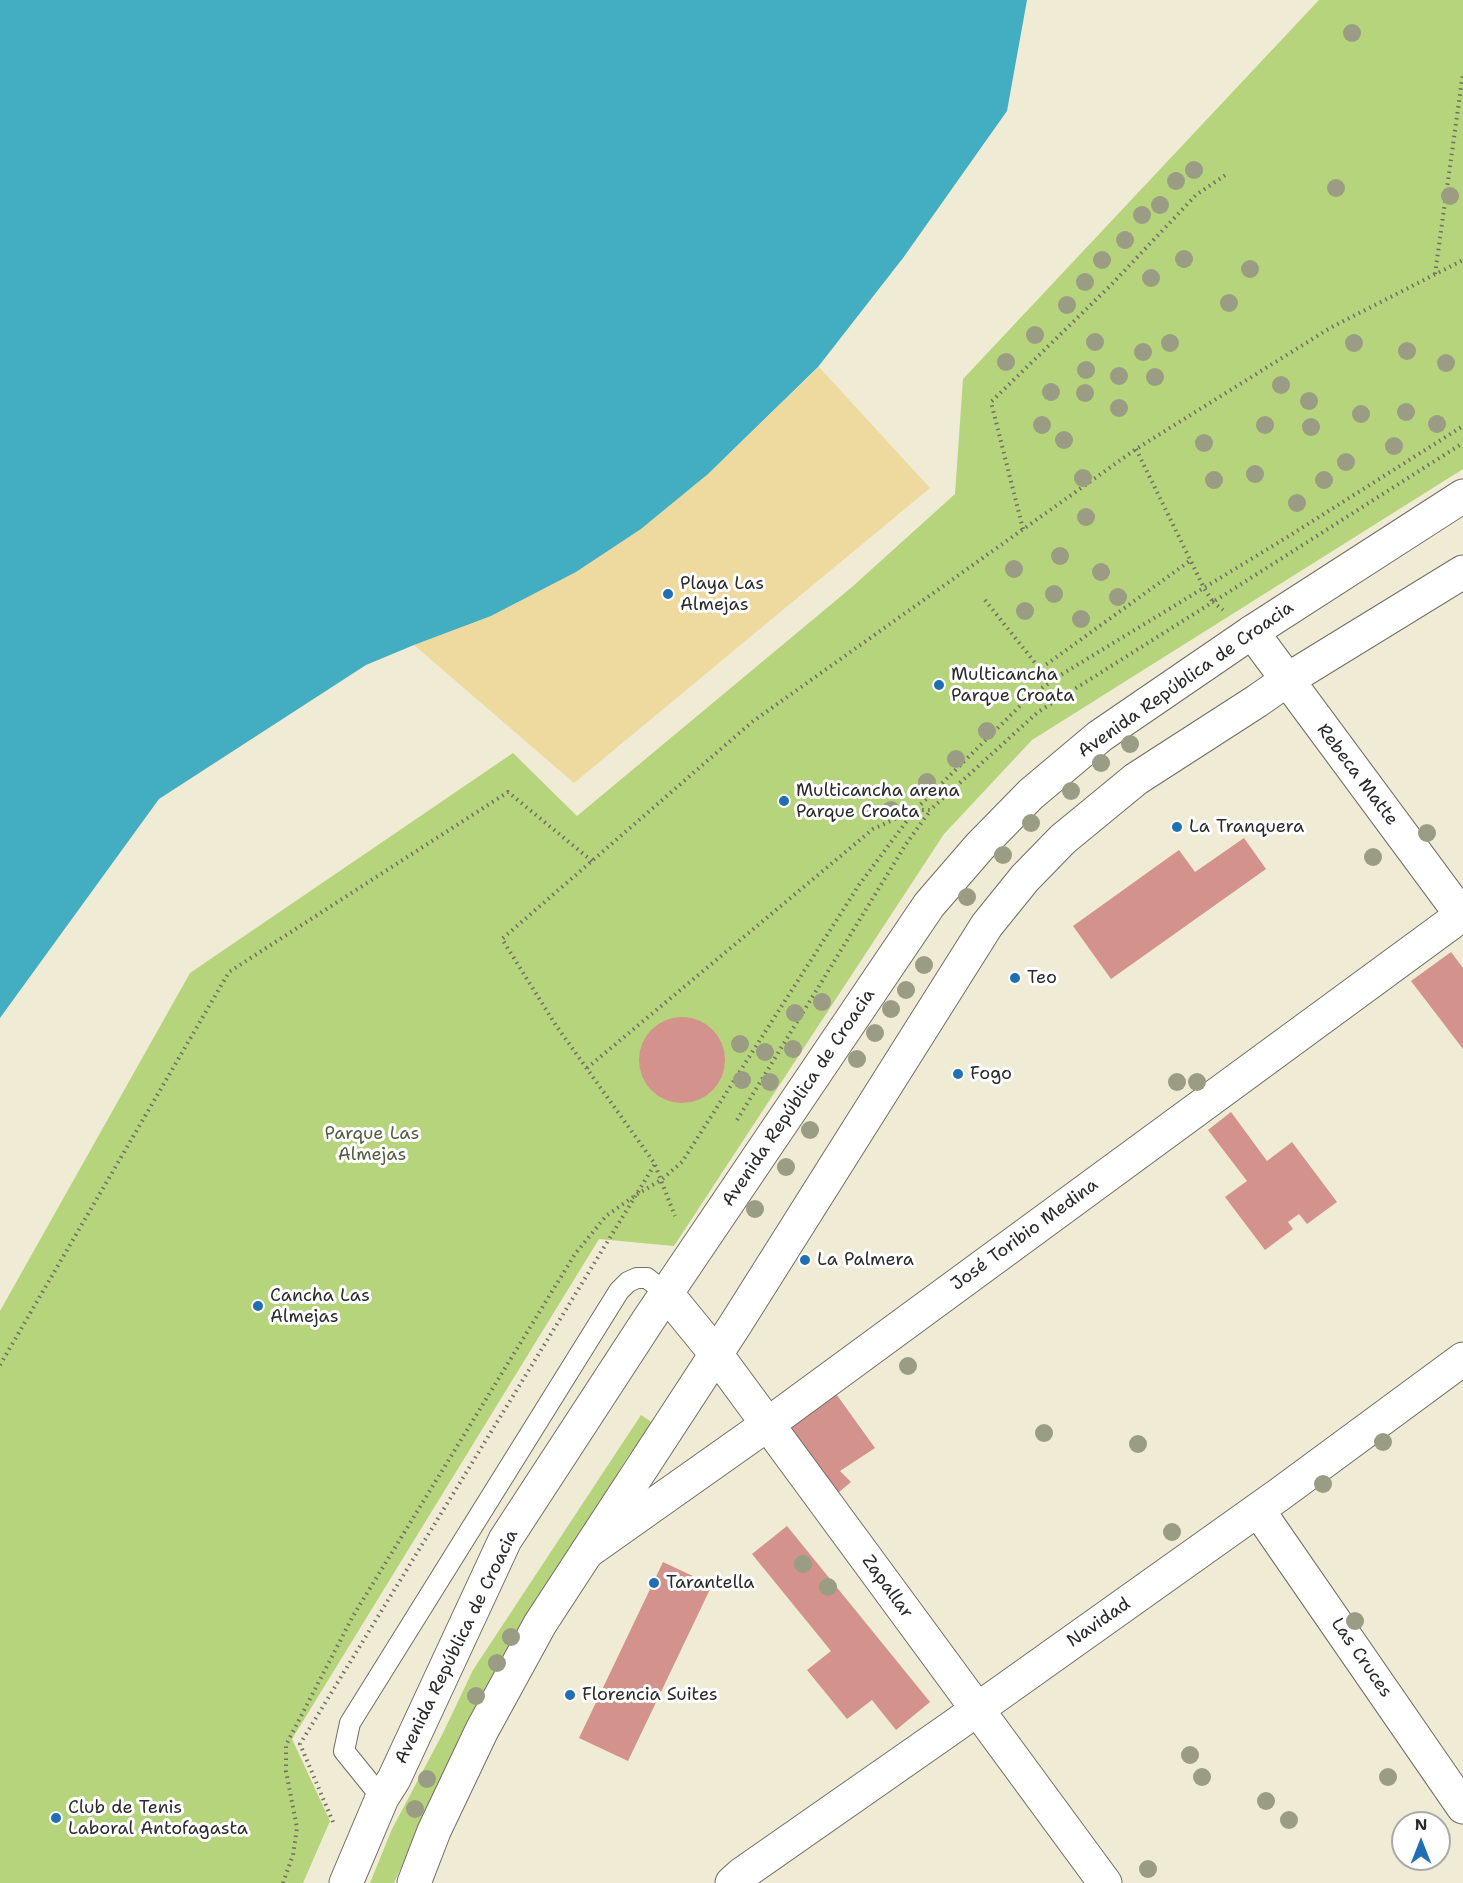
<!DOCTYPE html>
<html>
<head>
<meta charset="utf-8">
<style>
  body { margin:0 }
  #map { position:relative; width:1463px; height:1883px; overflow:hidden; background:#f0ebd4; font-family:"Shantell Sans",sans-serif }
  canvas { display:block }
  .north { position:absolute; left:1391px; top:1811px; width:60px; height:60px; box-sizing:border-box; background:#fff; border:2px solid #aaa; border-radius:50%; rotate:0deg; font-size:16px; font-weight:700; line-height:24px; text-align:center; color:#2b2b2b }
  .north::after { content:''; display:block; margin:auto; width:21px; height:27px; background:#1f6fb2; clip-path:polygon(50% 0,100% 100%,50% 72%,0 100%) }
</style>
</head>
<body>
<div id="map">
<canvas width="1463" height="1883"></canvas>
<div class="north">N</div>
</div>
<script>
const g = document.querySelector('canvas').getContext('2d');
g.lineJoin = 'round';
function fill(path, color) {
  g.fillStyle = color;
  g.fill(path, 'evenodd');
}
function poly(rows) {
  const path = new Path2D();
  for (const r of rows) {
    if (r.length === 3) {
      path.moveTo(r[0] + r[2], r[1]);
      path.arc(r[0], r[1], r[2], 0, 2 * Math.PI);
      continue;
    }
    path.moveTo(r[0], r[1]);
    for (let i = 2; i < r.length; i += 2) path.lineTo(r[i], r[i + 1]);
  }
  return path;
}
function strokePath(path, color, width, dash) {
  g.strokeStyle = color;
  g.lineWidth = width;
  g.lineCap = dash ? 'butt' : 'round';
  g.setLineDash(dash || []);
  g.stroke(path);
}
function label(font, color, halo, rows, align = 'center') {
  g.font = font + ' "Shantell Sans",sans-serif';
  g.lineWidth = 6;
  g.setLineDash([]);
  g.textBaseline = 'middle';
  g.strokeStyle = halo;
  g.fillStyle = color;
  for (const [text, x, y, turn = 0] of rows) {
    g.save();
    g.translate(x, y);
    g.rotate((+turn || 0) * Math.PI / 180);
    g.textAlign = isNaN(turn) ? turn : align;
    if (halo) g.strokeText(text, 0, 0);
    g.fillText(text, 0, 0);
    g.restore();
  }
}
fill(poly([
  [1319,0,1463,0,1463,469,1032,740,944,834,674,1246,599,1239,292,1739,330,1821,303,1883,0,1883,0,1311,190,973,513,753,577,816,852,587,955,494,963,379],
  [641,1415,653,1423,627,1458,489,1682,442,1777,394,1883,370,1883,392,1829,443,1733,473,1670]
]), '#b5d47b');
fill(poly([
  [819,367,930,488,574,783,414,645,491,616,576,572,641,529,708,474]
]), '#eeda9e');
fill(poly([
  [0,0,1027,0,1007,111,903,258,818,367,708,474,641,529,576,572,491,616,414,645,366,665,159,799,0,1018]
]), '#43aec1');
fill(poly([
  [1244,838,1266,869,1111,979,1073,926,1179,850,1195,872],
  [1451,952,1463,968,1463,1049,1411,981],
  [682,1060,43],
  [1231,1112,1267,1161,1292,1142,1337,1202,1307,1224,1299,1214,1288,1222,1293,1229,1265,1250,1225,1197,1247,1181,1208,1130],
  [834,1391,875,1448,840,1471,851,1482,833,1497,783,1425],
  [787,1526,930,1702,896,1730,872,1700,847,1719,807,1670,831,1651,752,1554],
  [663,1562,712,1585,628,1761,579,1738]
]), '#d3928b');
const service = poly([
  [382,1798,344,1751,350,1723,619,1291,628,1282,637,1278,647,1278,667,1294]
]);
const minor = poly([
  [1252,632,1463,917],
  [667,1294,716,1354,1105,1883],
  [1258,1510,1463,1807],
  [587,1552,768,1424,1463,914],
  [732,1883,742,1874,954,1726,1280,1494,1463,1359]
]);
const trunk = poly([
  [346,1883,382,1798,394,1779,505,1540,649,1319,929,905,980,846,1031,794,1100,736,1252,632,1463,496],
  [414,1883,434,1831,482,1730,540,1624,735,1325,987,925,1025,878,1063,839,1136,779,1257,701,1287,680,1463,572]
]);
strokePath(service, '#706e66', 22);
strokePath(minor, '#706e66', 35);
strokePath(trunk, '#706e66', 35);
strokePath(poly([
  [1435,274,1463,73],
  [1136,449,1204,588,1213,602,1463,443],
  [1023,529,991,402,1110,286,1196,195,1227,174],
  [985,600,1040,669,1191,560],
  [587,1068,873,829,915,810,930,810,1038,712,1213,602,1223,610],
  [737,1120,906,844,930,811],
  [655,1165,675,1216],
  [0,1365,229,972,508,792,592,861],
  [333,1822,300,1744,655,1164,555,1024,502,939,752,722,1136,449,1330,328,1463,260],
  [283,1883,293,1855,297,1828,286,1771,286,1745,353,1616,575,1254,606,1216,636,1195,661,1180,682,1162,859,885,915,810,1029,697,1059,676,1289,536,1463,426]
]), '#706e66', 4, [1.5, 4.5]);
strokePath(service, '#fff', 20);
strokePath(minor, '#fff', 33);
strokePath(trunk, '#fff', 33);
g.fillStyle = '#9a9d84';
for (const [x, y] of [
  [1352,33],
  [1194,170],
  [1176,181],
  [1336,188],
  [1450,196],
  [1160,205],
  [1142,215],
  [1125,240],
  [1184,259],
  [1102,260],
  [1250,269],
  [1151,278],
  [1085,282],
  [1229,303],
  [1067,305],
  [1035,335],
  [1095,342],
  [1170,343],
  [1354,343],
  [1407,351],
  [1143,352],
  [1006,362],
  [1446,363],
  [1086,370],
  [1119,376],
  [1155,377],
  [1281,385],
  [1051,392],
  [1085,393],
  [1309,401],
  [1119,408],
  [1406,412],
  [1361,414],
  [1437,424],
  [1042,425],
  [1265,425],
  [1311,427],
  [1064,440],
  [1204,443],
  [1394,446],
  [1346,462],
  [1255,474],
  [1083,478],
  [1214,480],
  [1324,480],
  [1297,503],
  [1086,517],
  [1060,556],
  [1014,569],
  [1101,572],
  [1054,594],
  [1118,597],
  [1025,611],
  [1081,619],
  [987,731],
  [1130,744],
  [956,759],
  [1101,763],
  [927,782],
  [1071,791],
  [891,810],
  [1031,823],
  [1427,833],
  [1003,855],
  [1373,857],
  [967,897],
  [924,965],
  [906,990],
  [822,1002],
  [891,1009],
  [795,1013],
  [875,1033],
  [740,1044],
  [793,1049],
  [765,1052],
  [857,1059],
  [742,1080],
  [770,1082],
  [1177,1082],
  [1197,1082],
  [810,1130],
  [786,1167],
  [755,1209],
  [908,1366],
  [1044,1433],
  [1383,1442],
  [1138,1444],
  [1323,1484],
  [1172,1532],
  [803,1564],
  [828,1587],
  [1355,1621],
  [511,1637],
  [497,1663],
  [476,1696],
  [1190,1755],
  [1202,1777],
  [1388,1777],
  [427,1779],
  [1266,1801],
  [415,1809],
  [1289,1820],
  [1148,1869]
]) {
  g.beginPath();
  g.arc(x, y, 9, 0, 2 * Math.PI);
  g.fill();
}
for (const [x, y, r, color] of [
  [668,594,6,"#1f6fb2"],
  [939,685,6,"#1f6fb2"],
  [784,801,6,"#1f6fb2"],
  [1177,827,6,"#1f6fb2"],
  [1015,978,6,"#1f6fb2"],
  [958,1074,6,"#1f6fb2"],
  [805,1260,6,"#1f6fb2"],
  [258,1306,6,"#1f6fb2"],
  [654,1583,6,"#1f6fb2"],
  [570,1695,6,"#1f6fb2"],
  [56,1818,6,"#1f6fb2"]
]) {
  const dot = new Path2D();
  dot.arc(x, y, r, 0, 2 * Math.PI);
  g.fillStyle = color;
  g.fill(dot);
  strokePath(dot, '#fff', 2);
}
label('18px', '#2b2b2b', '#fff', [
  ["Playa Las",680,584],
  ["Almejas",680,605],
  ["Multicancha",951,675],
  ["Parque Croata",951,696],
  ["Multicancha arena",796,791],
  ["Parque Croata",796,812],
  ["La Tranquera",1189,827],
  ["Teo",1027,978],
  ["Fogo",970,1074],
  ["La Palmera",817,1260],
  ["Cancha Las",270,1296],
  ["Almejas",270,1317],
  ["Tarantella",666,1583],
  ["Florencia Suites",582,1695],
  ["Club de Tenis",68,1808],
  ["Laboral Antofagasta",68,1829]
], 'left');
label('18px', '#2b2b2b', '#fff', [
  ["Avenida República de Croacia",1186,680,-35],
  ["Rebeca Matte",1357,775,53],
  ["Avenida República de Croacia",799,1098,-56],
  ["José Toribio Medina",1025,1235,-36],
  ["Zapallar",887,1587,54],
  ["Navidad",1099,1623,-35],
  ["Avenida República de Croacia",457,1647,-64],
  ["Las Cruces",1361,1658,55]
]);
label('18px', '#545e43', '#fff', [
  ["Parque Las",372,1134],
  ["Almejas",372,1155]
]);
</script>
</body>
</html>
